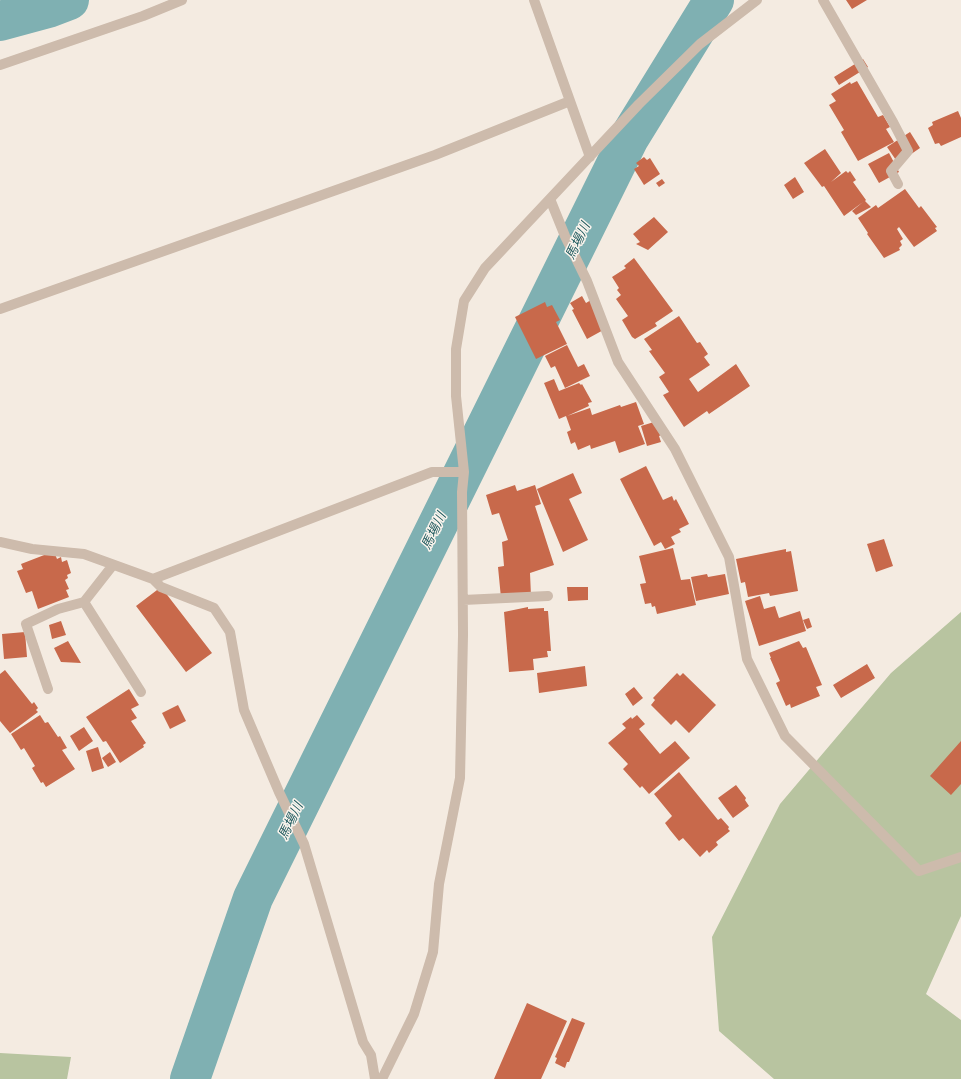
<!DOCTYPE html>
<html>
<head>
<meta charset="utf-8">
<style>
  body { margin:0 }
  canvas { display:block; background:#f4ebe1 }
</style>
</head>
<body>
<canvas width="961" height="1079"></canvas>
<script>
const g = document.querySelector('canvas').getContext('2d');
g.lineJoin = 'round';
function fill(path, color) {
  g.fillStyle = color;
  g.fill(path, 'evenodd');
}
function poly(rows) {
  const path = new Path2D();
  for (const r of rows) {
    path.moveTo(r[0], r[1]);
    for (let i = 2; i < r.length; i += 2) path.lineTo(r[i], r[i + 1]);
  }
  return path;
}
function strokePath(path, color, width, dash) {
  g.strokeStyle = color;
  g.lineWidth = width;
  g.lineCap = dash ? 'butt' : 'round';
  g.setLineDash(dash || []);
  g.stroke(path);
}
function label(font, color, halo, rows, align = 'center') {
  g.font = font + ' Raleway,"Noto Sans JP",sans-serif';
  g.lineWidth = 3;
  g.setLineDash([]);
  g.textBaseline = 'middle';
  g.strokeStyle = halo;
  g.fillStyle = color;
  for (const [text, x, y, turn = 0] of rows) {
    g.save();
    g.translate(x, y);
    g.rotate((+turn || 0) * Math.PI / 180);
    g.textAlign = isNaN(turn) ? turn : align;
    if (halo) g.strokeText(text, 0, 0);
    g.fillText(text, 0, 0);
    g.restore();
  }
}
fill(poly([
  [961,612,961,916,926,994,961,1020,961,1079,774,1079,719,1031,712,937,780,804,891,673],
  [0,1053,71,1057,67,1079,0,1079]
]), '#b8c4a0');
strokePath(poly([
  [0,21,48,8,69,0],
  [190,1079,253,898,629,138,714,0]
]), '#7fb0b2', 40);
fill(poly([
  [846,0,867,0,852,9],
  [863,59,868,67,839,85,834,77],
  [857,81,878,117,883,115,890,127,886,129,894,142,858,161,841,132,844,130,829,105,836,101,831,94,850,82,851,84],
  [958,111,961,118,961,137,941,146,939,143,935,144,928,128,933,125,932,122],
  [910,132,920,148,898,163,887,147],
  [825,149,841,173,831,182,846,171,848,173,850,171,856,180,853,182,866,200,865,201,871,207,856,215,852,211,863,202,844,216,824,186,822,187,804,163],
  [889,153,899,172,879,183,868,164],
  [644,157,647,160,650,158,660,174,644,185,634,169,639,166,636,163],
  [795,177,804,192,793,199,784,185],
  [662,179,665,183,659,187,656,183],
  [905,189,919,208,921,206,937,227,935,228,937,231,914,247,899,227,897,229,903,239,900,241,902,245,899,248,900,250,884,258,867,234,868,233,858,218,876,205,878,208],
  [654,217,668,232,648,250,636,244,640,242,633,234],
  [634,258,673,311,655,323,657,326,635,339,632,337,622,320,628,316,616,299,621,295,617,290,619,288,612,277,626,268,624,266],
  [582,296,586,303,591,300,607,328,587,339,572,310,574,309,570,303],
  [545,302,547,307,552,305,560,320,556,322,567,344,536,359,515,317],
  [679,316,697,343,700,342,708,354,704,357,710,365,689,379,698,392,736,364,750,386,709,414,707,411,684,427,663,395,669,392,659,377,665,373,649,351,652,350,644,339],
  [567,345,578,367,584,364,590,376,565,388,555,366,551,368,545,356],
  [554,379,559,391,579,383,581,385,582,384,592,402,588,403,589,406,567,416,590,408,592,415,620,405,621,407,636,402,644,424,638,426,645,444,619,453,615,441,591,449,590,445,578,450,575,442,571,444,567,432,571,430,566,416,559,419,544,383],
  [654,422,666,433,659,436,661,442,647,446,641,426],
  [646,466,663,500,672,496,674,501,676,499,689,524,679,529,681,532,671,537,675,544,665,549,661,542,654,546,620,479],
  [573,473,582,493,569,499,588,540,563,552,537,489],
  [515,485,517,491,535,485,541,504,535,506,554,565,530,573,531,596,501,598,498,567,504,566,502,542,508,540,499,513,492,515,486,495],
  [884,539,893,566,876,572,867,544],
  [673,548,681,580,690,579,696,605,657,614,655,606,652,607,651,603,645,604,640,584,646,583,639,556],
  [786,549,786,552,791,551,798,591,770,596,769,593,748,597,745,582,741,583,736,559],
  [52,552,55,554,57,559,61,557,62,562,67,560,71,573,67,575,68,578,65,580,69,589,66,590,69,597,38,609,32,591,26,593,17,571,23,569,21,564],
  [707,574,708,577,725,574,729,594,696,601,691,577],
  [161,587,212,653,186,672,136,606],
  [567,587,588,587,588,600,568,601],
  [760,596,764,609,775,606,779,618,800,611,806,631,759,646,745,601],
  [528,607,528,609,544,608,544,611,548,611,551,651,547,651,548,657,533,659,534,670,509,672,504,612],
  [809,618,812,627,807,629,803,620],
  [61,621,66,635,52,639,49,625],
  [25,632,27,657,4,659,2,634],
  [68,641,81,663,61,662,54,648],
  [799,641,803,648,806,647,822,685,816,687,820,696,791,708,790,704,786,706,776,683,780,681,770,658,771,658,769,653],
  [867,664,875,678,841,698,833,685],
  [585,666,587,686,539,693,537,673],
  [5,670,32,704,34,702,38,708,36,710,38,712,10,733,0,721,0,674],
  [677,673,680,676,683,673,716,705,689,733,676,720,671,725,651,705,655,700,653,698],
  [634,687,643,698,633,706,625,694],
  [129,689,139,705,131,709,137,718,131,721,146,743,143,745,144,747,120,763,106,741,103,742,86,717],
  [178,705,186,721,170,729,162,713],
  [40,715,45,723,48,722,58,737,60,736,67,748,62,750,75,769,46,787,43,782,41,783,32,768,35,766,24,748,21,750,11,734],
  [637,715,645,724,639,729,660,754,675,741,690,758,649,794,642,786,640,788,623,769,628,764,608,743,626,728,622,724,631,717,632,719],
  [84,727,93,741,79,751,70,736],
  [961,741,961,784,951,795,930,776],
  [98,747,104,768,92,772,86,751],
  [110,752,116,762,108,767,102,758],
  [679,772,718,820,721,818,729,827,728,829,730,831,716,842,718,845,709,853,707,850,700,857,683,838,679,841,670,830,665,823,672,816,654,794],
  [736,785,746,798,745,800,749,806,733,818,718,798],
  [527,1003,567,1021,541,1079,494,1079],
  [572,1018,585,1023,569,1062,567,1062,565,1068,555,1063,557,1058,555,1057]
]), '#c8694b');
strokePath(poly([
  [534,0,590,157],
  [823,0,893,122,908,151,891,171,898,184],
  [0,65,143,16,182,0],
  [550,199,565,236,587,281,618,362,675,449,729,557,747,659,785,736,919,871,961,857],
  [0,309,435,155,570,101],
  [0,542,32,549,84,554,153,579,161,587,214,608,230,632,244,710,279,792,304,844,363,1042,371,1055,375,1079],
  [113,565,84,602,141,692],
  [153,579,432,472,464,472],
  [463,600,548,596],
  [48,689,26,624,58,609,84,602],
  [382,1079,414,1014,433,952,439,884,460,778,463,635,462,492,464,472,456,396,456,349,464,301,485,268,639,104,700,44,757,0]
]), '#cdbbac', 10);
label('italic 13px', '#1f5a5e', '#fbf5ee', [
  ["馬場川",578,241,-64],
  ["馬場川",434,531,-64],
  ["馬場川",291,821,-64]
]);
</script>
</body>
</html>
